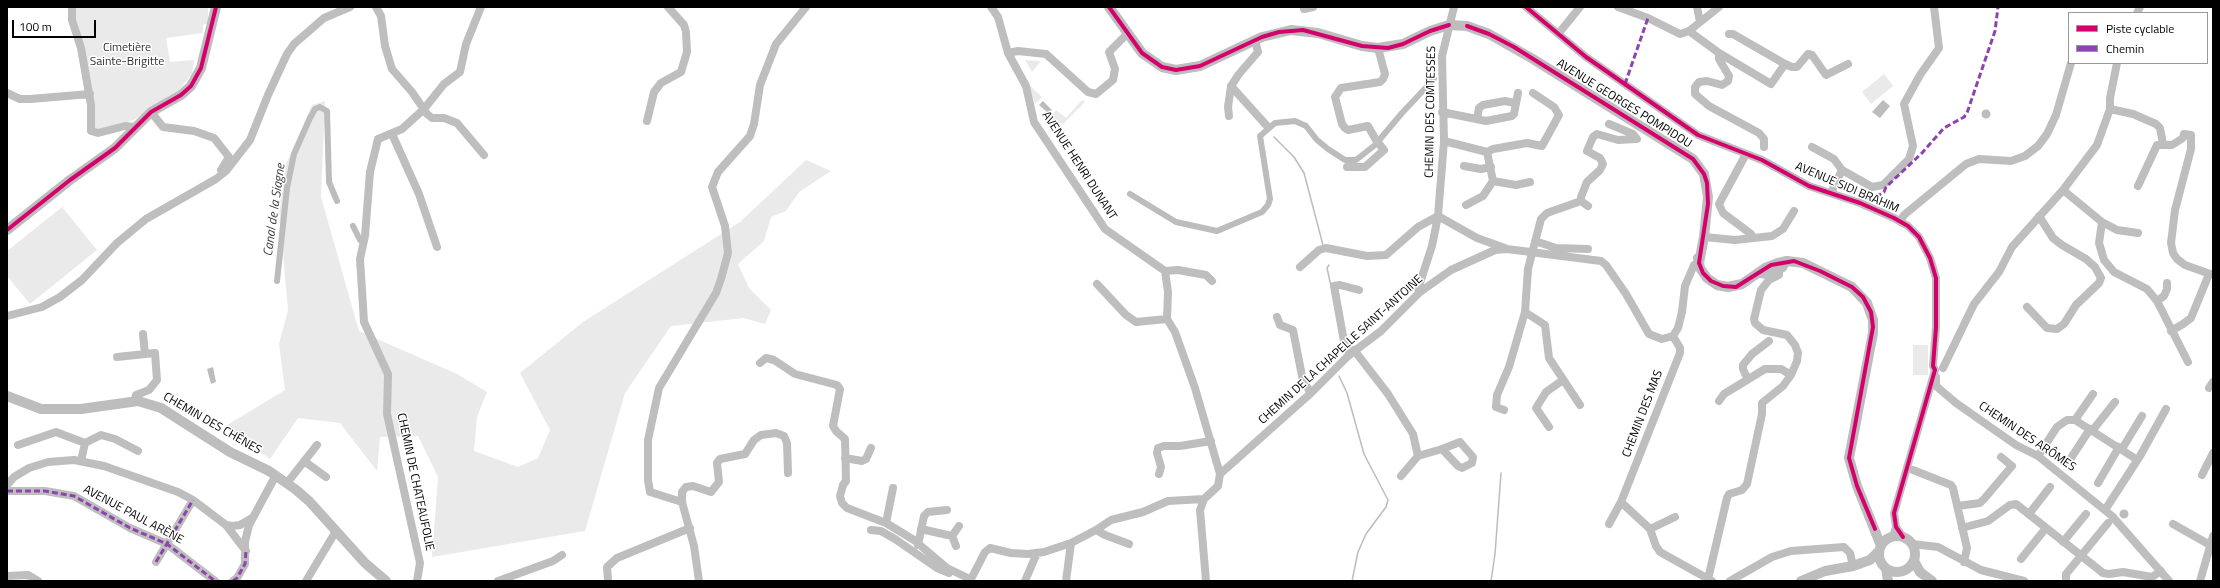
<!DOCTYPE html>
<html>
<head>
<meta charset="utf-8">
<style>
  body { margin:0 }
  #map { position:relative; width:2220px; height:588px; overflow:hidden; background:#fff; font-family:"Titillium Web",sans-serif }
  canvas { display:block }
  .frame { position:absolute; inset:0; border:8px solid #000; pointer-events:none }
  .legend { position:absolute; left:2068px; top:12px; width:140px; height:52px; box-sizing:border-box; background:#fff; border:1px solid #999; margin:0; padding:5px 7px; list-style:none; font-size:12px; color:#000 }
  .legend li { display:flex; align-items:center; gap:8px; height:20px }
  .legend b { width:20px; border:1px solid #999 }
  .scale { position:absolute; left:12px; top:20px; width:84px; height:18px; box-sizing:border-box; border:2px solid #000; border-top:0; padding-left:5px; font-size:12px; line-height:14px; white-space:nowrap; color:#000; -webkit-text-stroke:3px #fff; paint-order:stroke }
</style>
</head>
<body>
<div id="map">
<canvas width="2220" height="588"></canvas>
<div class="frame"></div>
<ul class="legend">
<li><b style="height:5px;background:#d6006c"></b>Piste cyclable</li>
<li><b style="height:5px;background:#8e44ad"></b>Chemin</li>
</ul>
<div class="scale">100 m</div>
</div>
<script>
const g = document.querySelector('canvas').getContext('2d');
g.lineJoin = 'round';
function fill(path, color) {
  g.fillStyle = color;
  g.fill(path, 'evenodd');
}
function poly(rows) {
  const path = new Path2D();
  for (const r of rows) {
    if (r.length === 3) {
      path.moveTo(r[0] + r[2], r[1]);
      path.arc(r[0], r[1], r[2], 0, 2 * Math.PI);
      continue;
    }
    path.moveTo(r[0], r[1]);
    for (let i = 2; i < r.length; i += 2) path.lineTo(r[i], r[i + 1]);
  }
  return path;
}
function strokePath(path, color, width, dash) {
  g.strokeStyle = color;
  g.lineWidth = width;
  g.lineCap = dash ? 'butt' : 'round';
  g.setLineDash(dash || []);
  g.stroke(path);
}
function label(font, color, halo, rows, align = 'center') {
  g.font = font + ' "Titillium Web",sans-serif';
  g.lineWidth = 3;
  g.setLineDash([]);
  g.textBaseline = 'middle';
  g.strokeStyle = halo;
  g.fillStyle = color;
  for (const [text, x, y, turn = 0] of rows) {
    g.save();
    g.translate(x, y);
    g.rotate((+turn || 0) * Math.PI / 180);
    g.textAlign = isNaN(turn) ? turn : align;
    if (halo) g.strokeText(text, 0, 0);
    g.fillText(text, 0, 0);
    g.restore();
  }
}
fill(poly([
  [74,7,208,7,208,23,203,25,203,33,166,38,170,62,194,60,192,74,177,92,151,107,134,120,98,131,94,129],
  [1025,60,1041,61,1032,72],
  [1884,74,1893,86,1871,104,1862,92],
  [1029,85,1042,97,1035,104],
  [1082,100,1085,102,1064,123,1055,124,1049,119,1056,110,1066,118],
  [325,101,321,197,359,331,457,374,487,392,477,417,474,451,518,467,538,458,550,430,520,373,583,322,740,222,806,160,831,171,799,192,786,211,771,217,764,241,738,264,749,288,771,310,765,324,744,318,671,326,625,393,585,531,432,557,438,477,418,436,380,437,377,471,340,423,298,418,270,459,224,427,285,390,279,344,288,310,279,209,286,164,312,105],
  [62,207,97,250,30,304,7,276,7,251],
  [1913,345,1928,345,1928,375,1913,375]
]), '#eaeaea');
fill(poly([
  [1883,100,1890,106,1880,118,1872,112],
  [1043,101,1052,110,1049,114,1039,105],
  [1986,114,4.5],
  [213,367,216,382,211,384,207,369],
  [2124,514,4.5]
]), '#bcbcbc');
strokePath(poly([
  [1274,137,1294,157,1304,173,1323,245],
  [1329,265,1327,268,1331,286],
  [1342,348,1343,353],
  [1339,376,1347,393,1364,454,1388,500,1386,507,1366,534,1358,552,1352,581],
  [1491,581,1495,554,1501,473]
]), '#bcbcbc', 1.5);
strokePath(poly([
  [1130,194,1176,222,1217,231,1262,212,1268,205,1270,199,1260,136,1275,123,1295,121,1306,126,1317,140,1328,149,1345,160,1356,160,1375,145,1402,113,1434,79],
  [353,226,360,240],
  [277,281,287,188,294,154,310,118,315,109,320,107,327,111,329,182,337,201]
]), '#bcbcbc', 6);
strokePath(poly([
  [72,7,72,20,81,48,91,105,91,131,98,133,125,126,134,127],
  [376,7,381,16,385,46,392,69,412,92,427,114,432,118,444,118,457,123,484,155],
  [991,7,998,17,1008,53,1026,86,1034,122,1105,229,1165,271,1168,292,1167,319,1175,332,1195,388,1220,474,1218,486,1204,499,1200,510,1206,581],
  [1526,7,1586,57,1698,135,1762,160,1809,186,1860,203,1894,218,1908,226,1919,237,1930,258,1936,278,1936,327,1933,366,1935,370,1894,513,1896,527,1903,537],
  [1618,7,1648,18,1680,34,1689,31,1719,7],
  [1697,7,1700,22],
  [1304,9,1313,7],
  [2137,13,2140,7],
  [1689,31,1719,53,1771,84,1785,64,1792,67,1797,67,1808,54,1812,55,1826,75,1848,64],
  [1559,33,1580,7],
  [1729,34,1733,34,1785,64],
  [1008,53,1018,51,1046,54,1088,92,1096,94,1113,80,1115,69,1109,52,1127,34],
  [1719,53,1719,59,1729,76,1728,81,1722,85,1707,81,1699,82,1695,87,1695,94,1709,106,1759,133,1764,139,1764,147],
  [1231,86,1267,126],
  [7,93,20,99,30,99,90,94],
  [2110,109,2133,114,2156,124,2160,128,2163,144],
  [151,112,163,127,194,131,214,138,229,157,221,170],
  [1442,112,1486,121,1512,116,1514,114,1518,93],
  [1229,116,1228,107,1231,86,1239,74,1258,52,1255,40],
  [1477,119,1479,108,1483,105,1505,101,1515,103],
  [647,121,654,92,661,83,681,72,687,52,686,32,684,25,668,7],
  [392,134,419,194,437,247],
  [1444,141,1487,152,1493,149,1527,143,1542,146,1559,115,1554,107,1533,93],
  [1812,147,1834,159,1842,170,1872,187,1883,185,1909,159,1913,146,1904,104,1920,75,1939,48,1934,7],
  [1746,154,1719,204,1723,213,1751,234,1751,238],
  [1464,166,1481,169,1491,167],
  [1347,167,1365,167,1384,150,1376,140,1368,126,1348,130,1345,128,1342,124,1335,97,1341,88,1380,82,1383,79,1385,74,1378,48],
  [1493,181,1516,185,1530,182],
  [2138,186,2157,145,2172,145,2183,138,2184,134,2191,135,2191,149,2175,210,2171,243,2173,253,2177,259,2185,265,2213,275],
  [2063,190,2102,222,2099,243,2104,260,2114,272,2147,289,2157,301,2188,362],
  [1831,193,1842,170],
  [1466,205,1483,196,1493,181,1487,152],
  [1588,206,1581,201,1581,197,1587,182,1600,170,1603,164,1600,158,1587,151,1593,137,1597,134,1618,140,1637,139,1633,134,1609,124],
  [1900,221,1904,215,1966,164,1979,159,2011,161,2025,156,2038,146,2047,134,2056,115,2071,63],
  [2102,222,2117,230,2138,233],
  [1704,237,1735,240,1772,236,1783,229,1794,211],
  [1535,241,1556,248,1588,249],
  [1300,267,1319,250,1326,248,1367,256,1386,255,1418,227,1438,216,1477,238,1505,248],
  [1779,269,1779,275,1769,280,1761,290,1754,319,1755,323,1763,330,1787,335,1795,345,1798,353,1797,361,1791,375],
  [1165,271,1178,270,1206,275,1212,281],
  [1757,273,1766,275,1783,268,1787,261],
  [1097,284,1126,315,1136,322,1167,319],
  [1420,292,1418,289,1432,246,1438,216,1444,141,1442,56,1454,7],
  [2157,301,2164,296,2167,289,2167,283],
  [2027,307,2047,328,2057,329,2064,324,2076,305,2099,283,2101,278,2095,267,2086,259,2062,245,2053,238,2039,216],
  [7,316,42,307,60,297,82,280,117,243,146,219,216,179,226,171,250,140,268,95,287,54,294,44,324,18,350,7],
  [1277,317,1280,325,1293,330,1303,381,1311,393],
  [2171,331,2183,324,2191,318,2209,274],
  [143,334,145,354],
  [1673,336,1680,348,1680,353,1621,502,1650,529,1656,546,1660,552,1712,581],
  [1354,350,1388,394,1413,434,1418,456,1401,476],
  [1350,354,1345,347,1334,286,1340,285,1359,290],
  [117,357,155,353,157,380,149,390,136,395,134,402],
  [760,363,766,358,774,360,795,374,837,385,840,389,833,426,836,431,845,439,846,481,843,485,840,496,842,503,847,508,886,523,914,540,947,568,970,579],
  [1943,368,1974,304,1999,272,2012,247,2063,190,2097,145,2110,109,2110,98,2117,63],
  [1936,377,1936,386,1956,403,2016,445,2038,456,2112,516,2169,581],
  [1747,378,1743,369,1743,365,1752,354,1769,341],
  [2209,388,2213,382],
  [1580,405,1549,358,1545,325,1525,312,1528,269,1541,219,1547,213,1581,201],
  [1504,410,1496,407,1497,395,1509,367,1525,312],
  [2075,420,2093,394],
  [1549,427,1536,408,1546,392,1563,380],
  [2092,431,2115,402],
  [18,445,56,432,85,443],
  [2122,449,2142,416],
  [1418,456,1442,449,1458,466,1462,468,1472,463,1473,457,1460,442,1442,449],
  [2038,456,2057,427,2067,420,2075,420,2136,459],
  [845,458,862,461,866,459,871,448],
  [2071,458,2090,429],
  [81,461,85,443,101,435,115,439,138,451],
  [304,461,326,477],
  [1913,470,1951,485,1953,488,1967,548,1964,562],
  [1159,474,1161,467,1157,453,1158,448,1164,446,1180,446,1211,441],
  [1220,474,1311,393,1348,356,1381,331,1420,292,1451,270,1495,250,1507,249,1601,261,1606,265,1626,294,1649,334,1662,339,1673,336,1678,328,1682,312,1685,286,1694,265,1699,263],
  [2202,475,2213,453],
  [287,483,317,445],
  [2098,483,2119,447],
  [7,485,14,477,29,468,48,462,74,460,104,466,178,492,193,500,226,525,246,551],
  [7,491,45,491,74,496,130,528,167,544,215,581],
  [682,502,650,492,648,480,648,440,659,388,716,293,721,279,728,253,725,226,712,187,718,172,750,136,754,124,760,85,776,44,806,7],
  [1958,506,1980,503,1984,499,2012,466,2001,457],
  [2105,510,2140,456,2166,409],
  [2029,514,2050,487],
  [886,523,893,488],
  [1609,524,1621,502],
  [2173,524,2210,545],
  [226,525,233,526,240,525,252,518],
  [1962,528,1988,521,2010,505,2016,504,2103,573,2109,574,2123,572,2152,577,2161,571],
  [921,529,952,536,959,526],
  [1650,529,1675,517],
  [871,530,881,531,895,539,937,568,949,573],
  [1096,530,1105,535,1129,544],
  [952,536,956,546],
  [1893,537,1896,527],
  [2063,542,2086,514],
  [1912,544,1938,547,1981,570,2024,581],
  [918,545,924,516,928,512,947,510],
  [2021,559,2046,528],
  [156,562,193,500],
  [7,576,28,575,38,581],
  [1708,579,1727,498,1729,494,1742,490,1747,484,1762,414,1762,403,1783,386,1791,375,1781,369,1765,369,1724,394,1719,401],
  [2066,580,2066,574,2108,523],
  [233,581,237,578,245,564,245,542,249,525,276,475],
  [306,581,336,531],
  [417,581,420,563,387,414,388,374,364,322,360,259,365,236,370,172,378,139,402,129,424,109,444,84,460,72,466,44,481,7],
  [498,581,553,561,562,555],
  [608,581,607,567,617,558,690,528],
  [699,581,694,546,682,502,682,492,686,487,693,486,711,492,719,482,717,463,720,459,745,454,754,440,761,435,776,433,784,436,787,443,788,473],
  [970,581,985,552,990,548,1011,553,1028,554,1044,552,1071,543,1096,530,1111,520,1143,512,1168,501,1204,499],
  [1025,581,1037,553],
  [1066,581,1071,543],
  [1730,581,1772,557,1791,551,1844,547,1850,553,1853,566],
  [2200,581,2213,536]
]), '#bebebe', 8);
strokePath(poly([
  [1109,7,1142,53,1162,67,1176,70,1200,66,1262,37,1291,30,1318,33,1362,46,1378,48,1403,44,1430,31,1449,25,1467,26,1489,34,1533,59,1693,159,1704,174,1708,197,1704,237,1699,263],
  [7,230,70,180,115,148,151,112,181,95,191,86,201,68,216,7],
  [1698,258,1700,268,1707,278,1717,285,1728,287,1742,284,1765,268,1778,263,1787,261,1803,263,1852,287,1867,303,1873,320,1873,333,1849,458,1857,486,1881,546],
  [7,396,41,409,81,409,138,401,161,408,230,452,269,471,295,489,309,501,365,563,386,581],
  [1897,554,18],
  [1914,561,1920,572,1932,581],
  [1886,568,1888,581],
  [1801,581,1825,571,1853,566,1870,560,1879,551]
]), '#bdbdbd', 10);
strokePath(poly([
  [1625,84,1648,18],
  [1867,198,1876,197,1884,192,1886,187,1922,153,1944,128,1964,117,1967,113,1995,31,1998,7],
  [7,491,45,491,74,496,130,528,167,544,215,581],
  [156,562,193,500],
  [233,581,237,578,245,564,246,551]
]), '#8e44ad', 3, [6, 3]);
strokePath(poly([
  [1109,7,1142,53,1162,67,1176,70,1200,66,1262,37,1279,32,1303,30,1362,46,1388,48,1403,44,1430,31,1449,25],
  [1526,7,1586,57,1698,135,1762,160,1809,186,1860,203,1894,218,1908,226,1919,237,1930,258,1936,278,1936,327,1933,366,1935,370,1894,513,1896,527,1903,537],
  [1467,26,1489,34,1514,47,1693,159,1704,174,1707,183,1708,204,1699,263,1703,273,1711,281,1723,286,1736,287,1771,265,1794,261,1820,271,1852,287,1863,297,1871,312,1873,327,1849,458,1857,486,1875,529],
  [7,230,70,180,115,148,151,112,181,95,191,86,201,68,216,7]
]), '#d6006c', 4);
label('12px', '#2f2f2f', '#fff', [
  ["Cimetière",127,48],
  ["Sainte-Brigitte",127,62]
]);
label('12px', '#000', '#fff', [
  ["AVENUE GEORGES POMPIDOU",1624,104,32],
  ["CHEMIN DES COMTESSES",1431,112,-89],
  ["AVENUE HENRI DUNANT",1079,166,57],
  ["AVENUE SIDI BRAHIM",1847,188,23],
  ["CHEMIN DE LA CHAPELLE SAINT-ANTOINE",1341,350,-42],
  ["CHEMIN DES MAS",1643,414,-69],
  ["CHEMIN DES CHÊNES",212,424,30],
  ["CHEMIN DES ARÔMES",2027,437,34],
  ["CHEMIN DE CHATEAUFOLIE",415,482,78],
  ["AVENUE PAUL ARÈNE",133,515,28]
]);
label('italic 13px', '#404040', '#fff', [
  ["Canal de la Siagne",275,210,-82]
]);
</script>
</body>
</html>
